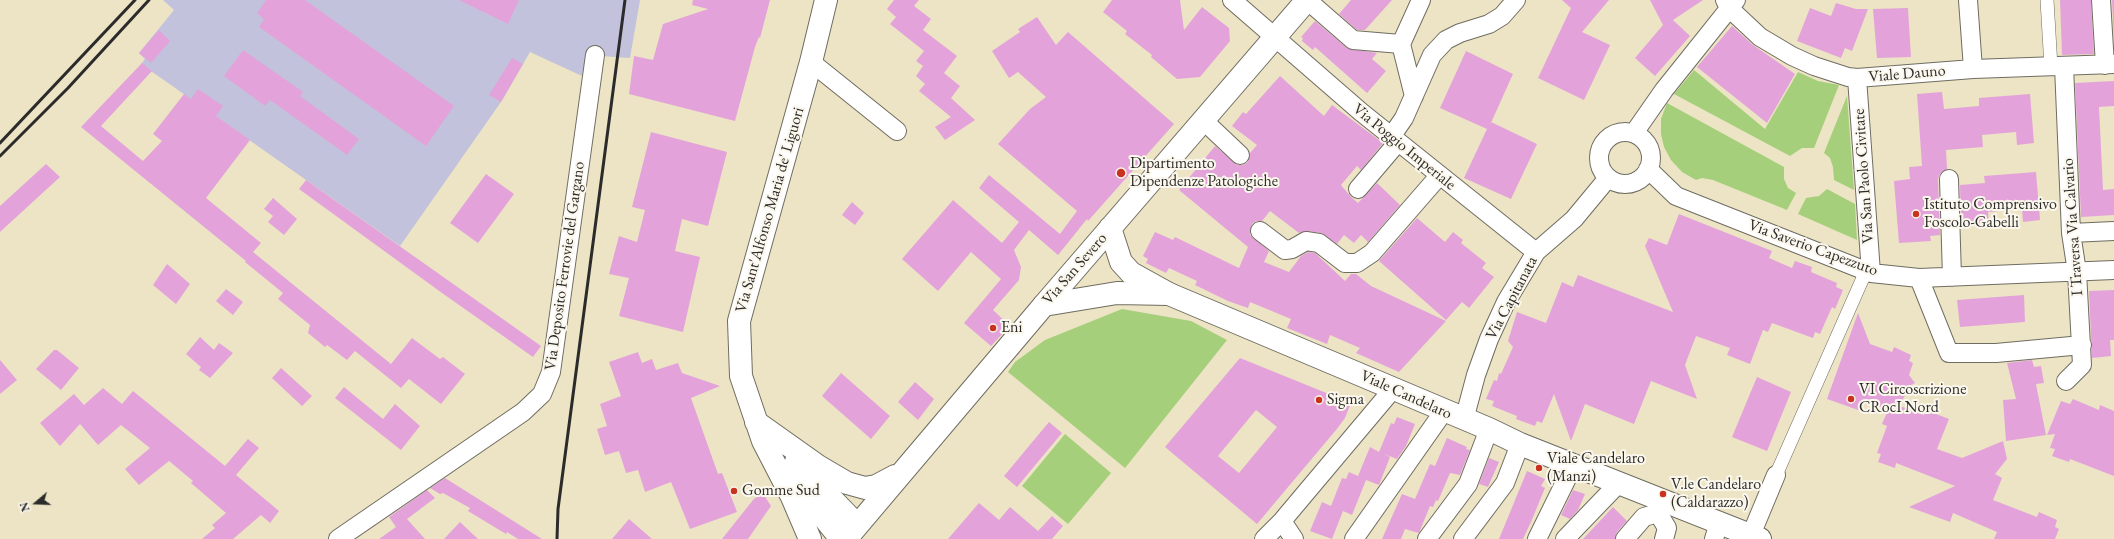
<!DOCTYPE html>
<html>
<head>
<meta charset="utf-8">
<style>
  body { margin:0 }
  #map { position:relative; width:2114px; height:539px; overflow:hidden; background:#ece4c4; font-family:"EB Garamond",serif }
  canvas { display:block }
  .north { position:absolute; left:16px; top:483px; width:40px; height:40px; -webkit-text-stroke:3px #fbf7ec; paint-order:stroke; rotate:251deg; font-size:11px; font-weight:700; line-height:16px; text-align:center; color:#2b2b2b }
  .north::after { content:''; display:block; margin:auto; width:14px; height:18px; background:#2b2b2b; clip-path:polygon(50% 0,100% 100%,50% 72%,0 100%) }
</style>
</head>
<body>
<div id="map">
<canvas width="2114" height="539"></canvas>
<div class="north">N</div>
</div>
<script>
const g = document.querySelector('canvas').getContext('2d');
g.lineJoin = 'round';
function fill(path, color) {
  g.fillStyle = color;
  g.fill(path, 'evenodd');
}
function poly(rows) {
  const path = new Path2D();
  for (const r of rows) {
    if (r.length === 3) {
      path.moveTo(r[0] + r[2], r[1]);
      path.arc(r[0], r[1], r[2], 0, 2 * Math.PI);
      continue;
    }
    path.moveTo(r[0], r[1]);
    for (let i = 2; i < r.length; i += 2) path.lineTo(r[i], r[i + 1]);
  }
  return path;
}
function strokePath(path, color, width, dash) {
  g.strokeStyle = color;
  g.lineWidth = width;
  g.lineCap = dash ? 'butt' : 'round';
  g.setLineDash(dash || []);
  g.stroke(path);
}
function label(font, color, halo, rows, align = 'center') {
  g.font = font + ' "EB Garamond",serif';
  g.lineWidth = 4;
  g.setLineDash([]);
  g.textBaseline = 'middle';
  g.strokeStyle = halo;
  g.fillStyle = color;
  for (const [text, x, y, turn = 0] of rows) {
    g.save();
    g.translate(x, y);
    g.rotate((+turn || 0) * Math.PI / 180);
    g.textAlign = isNaN(turn) ? turn : align;
    if (halo) g.strokeText(text, 0, 0);
    g.fillText(text, 0, 0);
    g.restore();
  }
}
fill(poly([
  [163,0,640,0,630,58,586,55,582,76,530,52,501,102,400,246,141,64,145,59,139,53,174,10]
]), '#c2c2dc');
fill(poly([
  [1694,70,1765,129,1798,72,1818,81,1839,85,1814,148,1802,148,1790,156,1674,94],
  [1847,96,1854,190,1834,180,1833,167,1830,158,1824,153],
  [1667,103,1784,167,1784,179,1788,188,1796,193,1787,210,1713,180,1702,178,1696,180,1682,172,1671,160,1664,147,1661,134,1661,119],
  [1827,189,1855,204,1857,240,1798,214,1806,198,1819,196],
  [1122,309,1191,321,1227,340,1125,468,1008,372,1015,362,1045,340],
  [1065,434,1111,473,1068,524,1022,486]
]), '#a5cf7b');
fill(poly([
  [266,0,305,0,454,106,426,146,259,27,264,19,257,13],
  [459,0,519,0,508,24],
  [693,0,770,0,760,38,759,37,755,47,735,121,629,94,634,56,653,60,663,24,708,9,692,5],
  [894,0,919,0,914,6,931,19,923,30,957,56,944,73,960,86,951,98,975,120,945,140,935,127,951,117,919,91,925,84,916,76,923,66,916,61,924,51,890,24,896,17,887,9],
  [1112,0,1180,0,1184,30,1202,7,1229,28,1230,41,1200,77,1177,79,1151,57,1152,55,1125,34,1127,31,1103,12],
  [1351,0,1392,0,1365,30,1357,30,1339,14],
  [1562,0,1609,0,1582,32,1610,45,1584,100,1538,78,1571,8],
  [1650,0,1703,0,1673,20,1690,36,1655,76,1635,58,1663,25],
  [2060,0,2091,0,2094,54,2062,55],
  [2112,0,2114,0,2114,40],
  [1836,3,1856,9,1868,9,1852,51,1845,48,1841,58,1797,41,1810,8,1831,16],
  [1908,8,1911,57,1877,58,1873,9],
  [1037,17,1056,45,1068,32,1174,124,1088,221,1087,219,1058,255,1029,230,1014,250,1021,267,1019,280,993,310,1008,324,1003,330,1004,332,991,346,964,323,1001,279,971,252,938,291,902,259,953,200,1002,243,1019,222,979,188,989,175,1060,234,1077,211,998,144,1030,109,1046,97,1018,72,1009,78,992,51,1020,32,1018,29],
  [1315,21,1347,48,1377,53,1372,59,1386,71,1367,93,1315,47,1313,50,1302,41,1303,38,1301,37],
  [1732,26,1753,45,1795,74,1767,123,1697,67],
  [159,30,170,41,151,63,139,53],
  [243,50,303,92,300,96,359,139,347,155,270,100,265,106,224,76],
  [1466,51,1513,74,1490,125,1491,122,1537,144,1511,199,1464,178,1487,129,1440,108],
  [512,58,523,64,501,102,489,95],
  [142,63,152,71,101,126,143,161,162,141,153,134,184,94,191,99,198,89,223,106,216,116,250,140,206,198,261,243,253,252,391,364,412,338,440,359,443,357,465,374,441,404,409,379,401,388,355,351,347,360,327,345,325,347,308,333,310,325,278,299,283,293,245,262,246,261,81,127],
  [1280,76,1324,116,1332,105,1383,143,1361,170,1357,166,1341,185,1351,197,1358,203,1377,183,1400,205,1368,242,1361,235,1354,243,1344,235,1337,244,1321,233,1307,231,1299,233,1270,211,1262,221,1256,221,1252,224,1250,235,1269,251,1264,262,1289,272,1301,256,1308,252,1315,253,1345,281,1351,274,1356,274,1371,286,1446,321,1399,372,1356,353,1360,348,1330,335,1327,344,1287,328,1291,319,1250,302,1248,308,1228,301,1195,285,1197,281,1169,268,1166,273,1146,263,1148,259,1143,256,1155,232,1173,240,1175,237,1239,268,1248,247,1179,190,1215,146,1237,165,1243,165,1248,162,1250,153,1257,145,1232,126,1243,112,1246,114],
  [2114,81,2114,106,2099,107,2103,190,2114,189,2114,215,2081,217,2075,83],
  [1942,92,1944,109,1979,106,1979,98,2030,94,2034,143,2017,145,2016,132,1982,135,1983,147,1946,150,1947,169,1940,174,1938,179,1940,235,1930,236,1931,241,1899,243,1894,181,1910,179,1909,167,1922,166,1917,94],
  [651,132,727,152,708,226,682,219,675,251,700,257,683,332,619,316,629,278,609,274,619,236,637,242,645,210,632,207],
  [46,164,60,177,0,232,0,206],
  [2036,172,2040,220,2023,222,2022,209,1988,212,1989,224,1961,227,1960,185,1985,183,1984,176],
  [486,174,514,194,478,243,450,223],
  [306,180,541,346,533,357,442,293,299,189],
  [273,198,297,219,284,235,268,222,273,216,264,209],
  [852,202,864,213,855,225,842,215],
  [1679,214,1772,251,1769,258,1792,268,1795,261,1812,267,1811,272,1837,283,1836,287,1843,290,1835,309,1832,307,1820,334,1815,332,1813,338,1772,323,1768,332,1763,330,1750,364,1727,355,1730,348,1696,336,1685,365,1697,399,1651,381,1634,424,1585,404,1571,441,1554,394,1542,423,1537,421,1535,426,1516,419,1517,416,1492,406,1494,401,1486,399,1494,380,1497,381,1499,373,1501,374,1513,347,1508,341,1517,312,1546,323,1562,282,1573,287,1578,275,1673,312,1645,246,1649,238,1667,245],
  [1417,218,1445,242,1453,232,1463,240,1461,243,1486,263,1482,268,1494,277,1469,308,1462,302,1446,320,1379,261],
  [167,264,190,284,176,304,153,285],
  [226,289,243,302,233,315,216,301],
  [2114,290,2114,340,2110,340,2111,356,2092,358,2089,291],
  [2024,295,2025,322,1960,327,1957,300],
  [1858,313,1870,344,1892,352,1894,347,1911,355,1909,361,1913,363,1909,375,1915,383,1909,386,1900,406,1924,415,1926,410,1949,419,1937,449,1962,458,2003,441,2007,459,1995,474,2002,478,1993,500,2037,517,2039,512,2057,520,2055,527,2059,529,2055,539,1994,539,1997,532,1953,513,1950,522,1909,507,1955,486,1896,463,1895,468,1878,462,1881,454,1877,453,1887,426,1882,424,1888,410,1864,400,1861,411,1827,399],
  [200,337,214,350,219,343,233,353,210,378,199,370,201,367,186,354],
  [54,350,57,350,79,368,61,390,36,369],
  [638,352,642,363,652,359,656,370,678,363,682,373,720,386,691,398,718,474,722,473,737,512,690,529,671,482,645,492,638,470,626,473,619,451,605,455,597,429,607,426,600,404,621,396,609,362],
  [1240,358,1351,403,1345,418,1336,430,1257,524,1165,447],
  [1256,410,1277,427,1239,473,1218,456],
  [0,360,17,380,0,394],
  [2032,360,2034,367,2041,366,2044,383,2036,384,2046,435,2006,441,2003,400,2016,399,2007,363],
  [281,368,312,396,302,406,272,378],
  [841,373,890,416,871,439,822,396],
  [1757,377,1791,392,1767,451,1732,437],
  [915,382,934,399,918,420,898,402],
  [344,387,383,419,395,404,420,426,401,450,335,398],
  [103,388,122,404,133,391,225,466,248,439,259,448,236,475,279,511,270,523,261,515,233,539,202,539,215,528,212,525,226,513,191,483,193,481,169,461,139,485,125,469,150,448,121,425,98,445,80,424,60,446,40,423,74,394,84,405],
  [2073,399,2099,410,2100,405,2114,411,2114,476,2070,459,2069,462,2052,456,2055,449,2050,448,2055,434,2047,435,2061,401,2070,404],
  [1397,417,1415,424,1406,446,1397,459,1384,454,1390,457,1379,485,1366,480,1352,515,1343,511,1332,539,1310,531,1322,502,1331,506,1342,478,1346,479,1349,472,1358,476,1370,447,1379,452,1391,423,1394,424],
  [1049,422,1062,433,1017,487,1004,476],
  [1447,438,1467,447,1466,449,1470,450,1460,475,1450,473,1438,501,1436,500,1433,507,1430,506,1419,533,1405,529,1401,539,1382,539,1402,494,1415,499,1430,464,1435,466],
  [1489,458,1499,462,1488,487,1479,484],
  [1527,471,1545,479,1541,486,1545,488,1531,522,1523,539,1499,539],
  [445,478,542,539,518,539,507,532,506,534,468,511,470,508,443,493,440,494,430,488],
  [427,490,435,498,407,519,425,539,379,539,396,527,389,517],
  [1573,490,1585,494,1578,510,1570,519,1561,515],
  [762,492,771,506,748,539,722,539,753,500],
  [979,503,999,520,1010,507,1038,531,1052,516,1063,526,1052,539,948,539],
  [1613,507,1627,521,1617,532,1615,539,1583,539],
  [629,519,652,539,612,539],
  [460,522,478,539,444,539]
]), '#e3a3da');
const pedestrian = poly([
  [2047,0,2051,67],
  [1776,475,1866,271]
]);
const minor = poly([
  [1232,0,1361,112,1536,252],
  [1307,0,1353,40,1401,44],
  [1725,0,1729,8,1760,37,1792,56,1814,66,1848,77,1857,78,1973,69,2114,64],
  [1968,0,1973,69],
  [2101,0,2105,65],
  [811,62,897,131],
  [2064,66,2071,233,2077,272,2082,365,2066,381],
  [1857,78,1871,273],
  [1414,96,1401,44,1421,0],
  [1204,121,1240,155],
  [1625,158,26],
  [1634,133,1664,90,1736,0],
  [1391,137,1404,118,1432,55,1446,40,1460,33,1489,24,1502,16,1516,0],
  [1648,169,1676,196,1871,273,1919,278,2114,270],
  [1949,179,1952,277],
  [1358,189,1398,142],
  [1260,231,1285,250,1292,249,1306,241,1319,243,1345,263,1357,263,1372,253,1439,176],
  [2071,233,2114,231],
  [1919,278,1949,353,1996,353,2082,345],
  [1464,420,1476,375,1489,339,1506,302,1536,252,1574,219,1608,178],
  [1658,513,1667,528,1664,539],
  [1282,521,1294,539],
  [1751,535,1776,475],
  [338,539,523,412,542,394,551,372,595,55],
  [1264,539,1282,521,1393,389],
  [1354,539,1444,411],
  [1427,539,1468,484,1489,429],
  [1463,539,1505,483,1520,444],
  [1537,539,1573,466],
  [1565,539,1618,484],
  [1625,539,1644,517,1658,513],
  [1714,539,1719,522]
]);
const tertiary = poly([
  [1110,228,1121,262,1131,273,1169,294],
  [1044,305,1307,0]
]);
const secondary = poly([
  [756,422,818,466,847,483,865,488,876,486,895,476],
  [796,462,857,525],
  [792,478,841,539],
  [810,539,792,497,763,441,741,376,739,321,811,62,826,0],
  [846,539,1044,305,1117,293,1169,294,1489,429,1520,444,1760,539]
]);
strokePath(pedestrian, '#6f6c61', 14);
strokePath(minor, '#6f6c61', 20);
strokePath(tertiary, '#6f6c61', 24);
strokePath(secondary, '#6f6c61', 24);
strokePath(pedestrian, '#fff', 13);
strokePath(minor, '#fff', 18);
strokePath(tertiary, '#fff', 22);
strokePath(secondary, '#fff', 22);
strokePath(poly([
  [0,143,135,0],
  [0,156,68,88,149,0],
  [557,539,558,509,625,0]
]), '#2b2b2b', 3);
for (const [x, y, r, color] of [
  [1121,173,5,"#c8321e"],
  [1916,214,4,"#c8321e"],
  [993,328,4,"#c8321e"],
  [1851,399,4,"#c8321e"],
  [1319,400,4,"#c8321e"],
  [1539,468,4,"#c8321e"],
  [734,491,4,"#c8321e"],
  [1663,494,4,"#c8321e"]
]) {
  const dot = new Path2D();
  dot.arc(x, y, r, 0, 2 * Math.PI);
  g.fillStyle = color;
  g.fill(dot);
  strokePath(dot, '#fbf7ec', 1.5);
}
label('16px', '#2b2b2b', '#fbf7ec', [
  ["Viale Dauno",1907,74,-5],
  ["Via Poggio Imperiale",1404,147,39],
  ["Via San Paolo Civitate",1864,176,-94],
  ["Via Sant'Alfonso Maria de' Liguori",770,210,-74],
  ["I Traversa Via Calvario",2073,227,-94],
  ["Via Saverio Capezzuto",1813,248,20],
  ["Via Deposito Ferrovie del Gargano",565,266,-82],
  ["Via San Severo",1075,269,-49],
  ["Via Capitanata",1512,298,-62],
  ["Viale Candelaro",1406,395,24]
]);
label('16px', '#2b2b2b', '#fbf7ec', [
  ["Dipartimento",1130,164],
  ["Dipendenze Patologiche",1130,182],
  ["Istituto Comprensivo",1924,205],
  ["Foscolo-Gabelli",1924,223],
  ["Eni",1001,328],
  ["VI Circoscrizione",1859,390],
  ["CRocI Nord",1859,408],
  ["Sigma",1327,400],
  ["Viale Candelaro",1547,459],
  ["(Manzi)",1547,477],
  ["V.le Candelaro",1671,485],
  ["(Caldarazzo)",1671,503],
  ["Gomme Sud",742,491]
], 'left');
</script>
</body>
</html>
